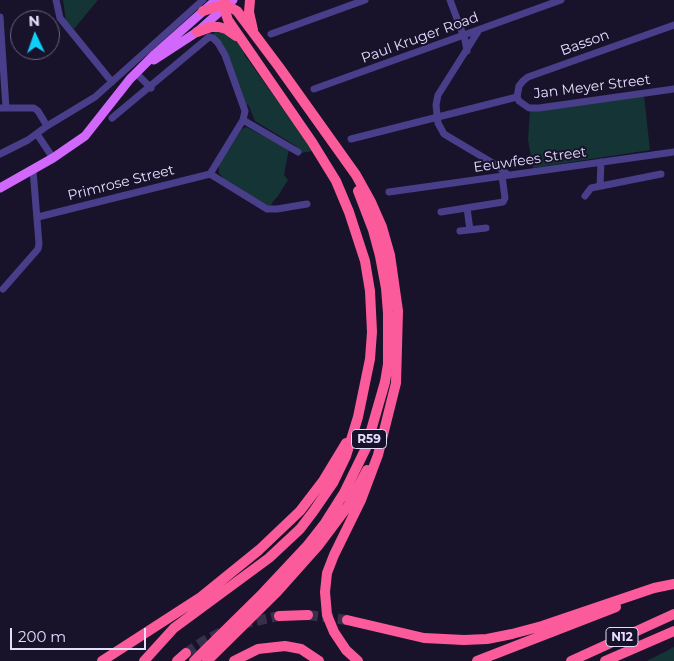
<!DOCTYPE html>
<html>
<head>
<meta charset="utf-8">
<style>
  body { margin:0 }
  #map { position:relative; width:674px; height:661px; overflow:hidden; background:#18122b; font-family:Montserrat,sans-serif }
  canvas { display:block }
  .north { position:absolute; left:10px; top:10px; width:50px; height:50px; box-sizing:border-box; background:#18122b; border:1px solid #6a637f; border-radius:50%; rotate:357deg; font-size:14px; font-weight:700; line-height:20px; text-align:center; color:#e4ddfe }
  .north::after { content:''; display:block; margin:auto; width:18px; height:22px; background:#0ecef9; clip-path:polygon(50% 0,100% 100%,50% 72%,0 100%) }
  .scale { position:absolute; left:10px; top:628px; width:136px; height:22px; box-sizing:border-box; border:2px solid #e4ddfe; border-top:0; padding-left:6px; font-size:15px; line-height:18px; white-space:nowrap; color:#e4ddfe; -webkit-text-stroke:4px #18122b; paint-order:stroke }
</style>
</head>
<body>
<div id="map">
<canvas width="674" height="661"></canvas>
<div class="north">N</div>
<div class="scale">200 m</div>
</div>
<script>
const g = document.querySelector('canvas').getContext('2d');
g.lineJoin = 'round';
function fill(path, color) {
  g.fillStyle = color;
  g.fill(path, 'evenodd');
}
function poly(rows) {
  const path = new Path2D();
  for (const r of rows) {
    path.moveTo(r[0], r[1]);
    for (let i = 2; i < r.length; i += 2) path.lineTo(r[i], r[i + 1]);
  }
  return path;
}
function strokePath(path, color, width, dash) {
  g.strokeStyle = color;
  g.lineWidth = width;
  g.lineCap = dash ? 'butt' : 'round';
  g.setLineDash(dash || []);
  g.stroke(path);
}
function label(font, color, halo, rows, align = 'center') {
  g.font = font + ' Montserrat,sans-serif';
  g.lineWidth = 4;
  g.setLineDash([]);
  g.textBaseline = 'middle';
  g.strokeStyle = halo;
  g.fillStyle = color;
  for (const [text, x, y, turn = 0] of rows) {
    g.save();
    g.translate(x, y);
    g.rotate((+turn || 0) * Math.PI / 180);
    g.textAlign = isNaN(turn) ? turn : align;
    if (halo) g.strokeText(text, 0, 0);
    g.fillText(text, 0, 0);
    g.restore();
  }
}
fill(poly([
  [63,0,98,0,74,29,66,21],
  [219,28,230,32,245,53,244,54,313,151,301,153,296,146,255,121,249,106,246,104,223,45,213,34],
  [644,96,650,150,533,168,528,140,530,111],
  [246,127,289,149,284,175,288,180,278,196,272,203,271,206,268,206,223,178,219,173,219,165,242,129],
  [674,647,674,661,647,661]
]), '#153435');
strokePath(poly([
  [308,615,347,620],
  [242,624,279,616],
  [186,653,204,641,222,632]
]), '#37304b', 10, [10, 5]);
strokePath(poly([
  [56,0,60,18,112,82],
  [450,0,465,40,467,51],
  [0,17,6,108],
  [479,30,438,95,436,105,438,123,444,134,496,165,508,175],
  [271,34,365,0],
  [136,73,151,88],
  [314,89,561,0],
  [517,97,519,86,523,81,528,77,674,25],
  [517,97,519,101,529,108,539,108,674,89],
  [0,108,34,108,38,111,47,126],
  [243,120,298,152],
  [37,134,53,158],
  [351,139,517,97],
  [0,154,28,140,47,126,95,97,203,0],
  [210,174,267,209,277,209,307,204],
  [600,186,601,162],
  [389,192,674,152],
  [585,196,591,188,661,174],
  [467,208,470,230],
  [441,212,503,202,505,198,502,176],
  [38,217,210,174,243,120,245,111,225,55,218,43,213,38,209,37,112,118],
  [460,231,486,228],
  [3,289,38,249,39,244,33,170]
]), '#483e89', 7);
strokePath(poly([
  [154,60,197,32,233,0],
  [0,188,53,158,85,136,130,79,155,54,216,0]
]), '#d167fb', 9);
strokePath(poly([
  [250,0,249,12,253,30],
  [203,11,219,6,230,7,237,11,279,67,356,175,371,202,382,227,390,255,398,311,396,383,378,455,361,500,334,555,327,573,325,592,327,615,334,632,346,650,358,661],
  [197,32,211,27,219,27,226,29,236,36],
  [279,616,308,615],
  [347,620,424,638,464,640,487,639,512,634,542,626,654,588,674,584],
  [102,661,201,597,259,550,300,511,323,481,346,443],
  [144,661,174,628,269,558,300,529,313,512,333,483,346,456,358,417,370,359,372,332,370,291,365,261,349,212,336,181,312,142,228,20,225,11,225,0],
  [177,661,186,653],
  [194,661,263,593,307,546,325,523,344,493,366,448,385,382,388,364,388,313,386,288,380,256,373,230,358,191],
  [207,661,277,592,318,546,348,506,367,470],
  [234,661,258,649,285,646,301,649,319,661],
  [477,661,616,607],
  [571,661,674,614],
  [605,661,674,631]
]), '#fb5b9a', 10);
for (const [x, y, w] of [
  [369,439,35],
  [622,637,32]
]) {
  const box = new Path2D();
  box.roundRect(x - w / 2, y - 9.5, w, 19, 4);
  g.fillStyle = '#18122b';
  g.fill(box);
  strokePath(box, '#e4ddfe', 1);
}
label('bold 12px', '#e4ddfe', null, [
  ["R59",369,439],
  ["N12",622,637]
]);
label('14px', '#e4ddfe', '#18122b', [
  ["Paul Kruger Road",420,38,-20],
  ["Basson",585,43,-20],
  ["Jan Meyer Street",592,87,-7],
  ["Eeuwfees Street",530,160,-8],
  ["Primrose Street",121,183,-14]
]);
</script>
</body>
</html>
